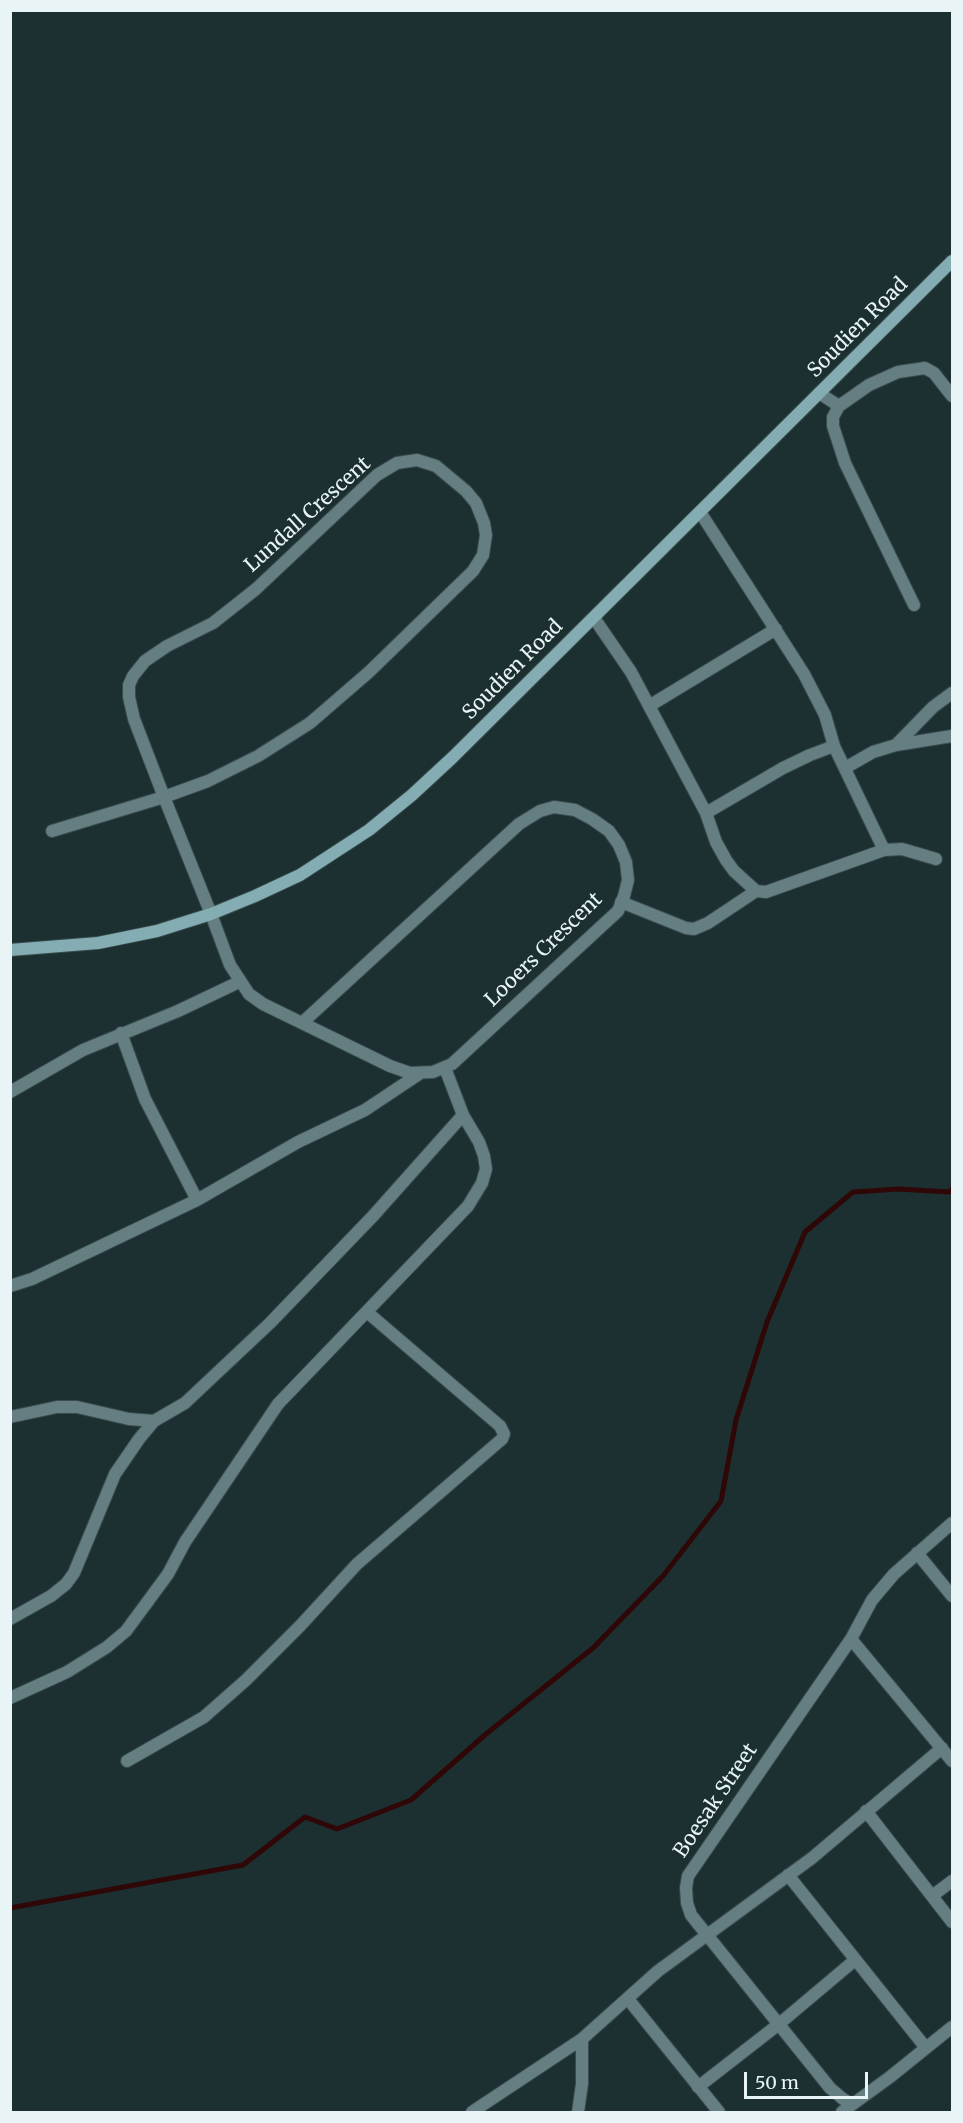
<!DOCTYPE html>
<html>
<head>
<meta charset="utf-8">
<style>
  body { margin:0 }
  #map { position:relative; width:963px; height:2123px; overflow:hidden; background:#1c2f31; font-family:Merriweather,serif }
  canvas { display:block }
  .frame { position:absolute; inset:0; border:12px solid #e8f4f5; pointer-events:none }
  .scale { position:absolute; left:744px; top:2072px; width:124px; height:27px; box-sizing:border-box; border:3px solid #e8f4f5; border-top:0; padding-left:8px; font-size:18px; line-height:21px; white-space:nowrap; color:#e8f4f5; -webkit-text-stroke:4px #1c2f31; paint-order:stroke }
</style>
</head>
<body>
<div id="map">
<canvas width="963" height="2123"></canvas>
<div class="frame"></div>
<div class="scale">50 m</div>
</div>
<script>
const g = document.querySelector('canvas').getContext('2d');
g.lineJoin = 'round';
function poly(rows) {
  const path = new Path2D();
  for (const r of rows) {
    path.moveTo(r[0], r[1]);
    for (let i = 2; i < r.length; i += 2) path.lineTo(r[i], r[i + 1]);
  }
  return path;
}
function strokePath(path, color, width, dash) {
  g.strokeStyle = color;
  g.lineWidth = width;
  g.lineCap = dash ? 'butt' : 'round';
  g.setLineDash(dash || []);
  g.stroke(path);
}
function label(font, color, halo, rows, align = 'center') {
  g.font = font + ' Merriweather,serif';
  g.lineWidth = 4.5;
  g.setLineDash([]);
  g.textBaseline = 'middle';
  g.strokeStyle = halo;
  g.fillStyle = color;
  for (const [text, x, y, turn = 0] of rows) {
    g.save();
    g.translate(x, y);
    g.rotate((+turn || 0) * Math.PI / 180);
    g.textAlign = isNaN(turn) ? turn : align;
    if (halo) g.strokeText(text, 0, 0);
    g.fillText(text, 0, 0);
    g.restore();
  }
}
strokePath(poly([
  [10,1908,243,1865,305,1817,337,1829,411,1800,486,1734,593,1648,663,1576,721,1501,736,1420,767,1322,805,1232,853,1192,899,1189,949,1192,952,1189]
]), '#2f0707', 5);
const street = poly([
  [819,393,839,406,869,385,898,372,925,368,934,373,952,396],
  [839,406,833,417,833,426,845,463,914,605],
  [700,512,804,674,825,715,834,746,884,850],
  [594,618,631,672,706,813,716,842,726,860,734,871,756,891,766,892,884,850,902,849,936,859],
  [649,706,776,629],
  [896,745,933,707,952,693],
  [845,768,873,752,896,745,952,736],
  [706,813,783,768,810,755,834,746],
  [52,831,164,797,208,781,258,756,310,723,369,672,473,571,483,555,486,535,484,523,476,503,466,491,436,466,417,460,397,463,377,475,256,589,213,623,167,646,145,661,133,676,129,685,129,697,134,719,164,797,211,914,230,965,249,994,263,1004,390,1066,410,1073,433,1072,452,1064,618,911,624,896,628,880,626,862,619,845,609,831,592,819,575,810,554,807,540,811,519,824,303,1022],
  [621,902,686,928,694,929,708,923,756,891],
  [121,1033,145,1099,197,1200],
  [10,1092,83,1050,178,1011,239,982],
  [10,1286,32,1279,197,1200,298,1142,365,1110,419,1074],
  [10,1417,57,1407,77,1407,129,1419,154,1421,185,1403,270,1323,373,1216,463,1115],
  [917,1553,952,1596],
  [10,1619,51,1596,66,1584,74,1573,115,1474,139,1439,154,1421],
  [851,1639,952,1761],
  [10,1698,67,1672,107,1647,126,1631,168,1574,185,1542,278,1404,468,1206,482,1183,486,1169,484,1156,479,1142,463,1115,445,1068],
  [127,1761,204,1717,246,1680,300,1626,357,1564,502,1439,504,1434,500,1426,367,1312],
  [866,1811,952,1922],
  [788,1875,926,2048],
  [932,1896,952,1881],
  [628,1999,719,2112],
  [698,2087,779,2024,855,1960],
  [852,2104,843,2099,830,2088,691,1915,687,1903,686,1888,688,1876,851,1639,872,1600,894,1574,952,1523],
  [472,2112,582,2039,658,1971,812,1858,942,1748],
  [578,2112,582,2084,582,2039],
  [842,2112,890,2077,952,2027]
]);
const secondary = poly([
  [10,950,98,943,157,931,211,914,255,896,300,875,369,830,412,795,453,757,952,261]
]);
strokePath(street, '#394b4c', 14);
strokePath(secondary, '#394b4c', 14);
strokePath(street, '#647e81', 12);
strokePath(secondary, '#84adb3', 12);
label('20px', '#e8f4f5', '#1c2f31', [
  ["Soudien Road",858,328,-45],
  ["Lundall Crescent",308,515,-42],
  ["Soudien Road",513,670,-45],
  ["Looers Crescent",544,950,-44],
  ["Boesak Street",716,1801,-56]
]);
</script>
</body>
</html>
